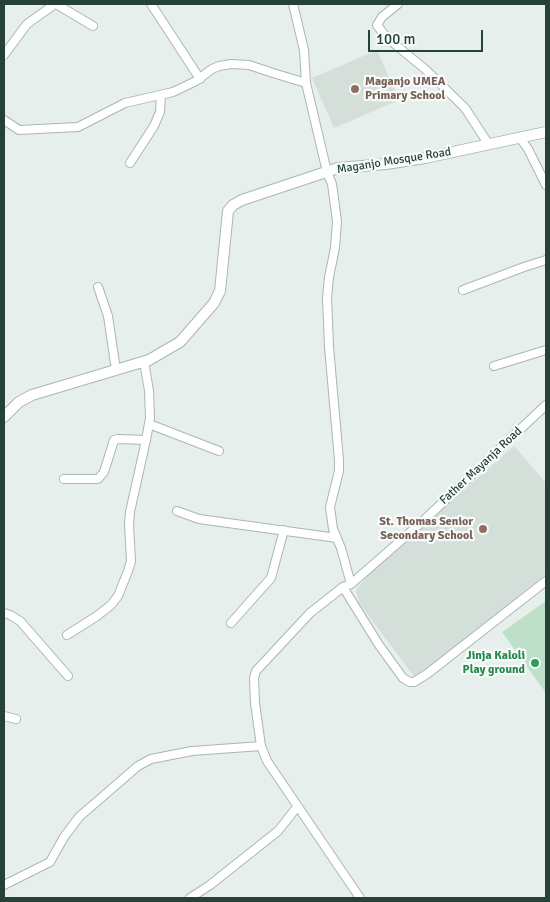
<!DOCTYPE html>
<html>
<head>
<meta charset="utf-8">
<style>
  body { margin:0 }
  #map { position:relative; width:550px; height:902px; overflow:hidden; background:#e6efeb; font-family:Signika,sans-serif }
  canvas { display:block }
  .frame { position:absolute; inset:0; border:5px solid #24423a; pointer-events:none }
  .scale { position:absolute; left:368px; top:30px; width:115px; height:22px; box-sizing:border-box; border:2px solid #24423a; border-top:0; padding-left:6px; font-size:15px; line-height:18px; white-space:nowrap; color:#24423a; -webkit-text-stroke:4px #f7fbf9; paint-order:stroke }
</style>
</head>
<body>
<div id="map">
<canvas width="550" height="902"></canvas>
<div class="frame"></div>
<div class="scale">100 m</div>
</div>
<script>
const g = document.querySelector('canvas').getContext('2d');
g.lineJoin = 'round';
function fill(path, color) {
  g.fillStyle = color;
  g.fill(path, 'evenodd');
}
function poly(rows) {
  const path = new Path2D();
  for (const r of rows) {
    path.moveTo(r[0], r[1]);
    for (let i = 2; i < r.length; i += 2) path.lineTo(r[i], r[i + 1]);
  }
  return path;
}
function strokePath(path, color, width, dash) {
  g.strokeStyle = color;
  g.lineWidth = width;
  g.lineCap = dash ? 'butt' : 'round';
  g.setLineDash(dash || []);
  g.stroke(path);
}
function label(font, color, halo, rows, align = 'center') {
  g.font = font + ' Signika,sans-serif';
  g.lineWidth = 4.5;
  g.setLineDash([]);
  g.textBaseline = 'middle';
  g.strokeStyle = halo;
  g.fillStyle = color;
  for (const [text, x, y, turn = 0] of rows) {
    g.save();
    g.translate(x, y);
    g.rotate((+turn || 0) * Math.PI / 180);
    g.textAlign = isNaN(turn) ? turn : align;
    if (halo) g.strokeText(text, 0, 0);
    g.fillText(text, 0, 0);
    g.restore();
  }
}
fill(poly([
  [377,50,399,100,334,128,312,78],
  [514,446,546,483,546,574,416,679,359,603,356,590,369,574]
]), '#d4dfda');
fill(poly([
  [546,601,546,693,502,632]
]), '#bfe0c8');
const minor = poly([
  [56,4,93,26],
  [151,4,200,79],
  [293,4,304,50,306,83],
  [398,4,382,17,377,25,386,37,425,69,465,108,489,145],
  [4,55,27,24,55,4],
  [4,120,19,130,78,127,125,103,173,92,196,81,212,69,219,66,231,64,249,65,273,73,306,83,327,172,332,184,337,221,335,248,329,277,327,298,329,347,339,460,339,471,330,507,333,529,341,548,351,584],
  [520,138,528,149,546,185],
  [130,163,154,126,160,112,161,95],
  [98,287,108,316,116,370],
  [463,290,524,267,546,260],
  [494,366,546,350],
  [149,424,219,451],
  [64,479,98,479,104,472,114,440,118,439,146,440],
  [177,511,199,519,337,538],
  [343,587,379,645,403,678,410,682,414,682,427,674,546,581],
  [4,613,10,615,20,621,68,676],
  [231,623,271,578,284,530],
  [67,635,97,616,111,605,118,596,128,571,131,561,129,525,130,512,146,440,150,418,149,391,144,361],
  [4,716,16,719],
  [4,885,50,862,64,837,79,817,138,766,151,759,192,751,261,746],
  [190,898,210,885,278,831,297,807],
  [360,898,267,761,261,746,255,703,254,678,256,671,310,613,343,587,351,584,422,522,546,405]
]);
const tertiary = poly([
  [4,417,19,402,32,395,149,360,180,342,214,303,220,291,228,211,233,205,242,200,338,168,386,164,425,158,546,132]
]);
strokePath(minor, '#a8b8b2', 10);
strokePath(tertiary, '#a8b8b2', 12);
strokePath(minor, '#fff', 8);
strokePath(tertiary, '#fff', 10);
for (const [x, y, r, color] of [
  [355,89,5,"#8d6e63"],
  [483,529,5,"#8d6e63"],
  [535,663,5,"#2e9e5b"]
]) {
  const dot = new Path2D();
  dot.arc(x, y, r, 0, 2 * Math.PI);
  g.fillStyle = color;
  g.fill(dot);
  strokePath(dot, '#f7fbf9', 2);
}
label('bold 12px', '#785e54', '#f7fbf9', [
  ["Maganjo UMEA",365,82],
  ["Primary School",365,96],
  ["St. Thomas Senior",473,522,"right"],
  ["Secondary School",473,536,"right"]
], 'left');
label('12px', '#24423a', '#f7fbf9', [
  ["Maganjo Mosque Road",394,161,-9],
  ["Father Mayanja Road",481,466,-43]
]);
label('bold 12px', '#27864d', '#f7fbf9', [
  ["Jinja Kaloli",525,656],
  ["Play ground",525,670]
], 'right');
</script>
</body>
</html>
